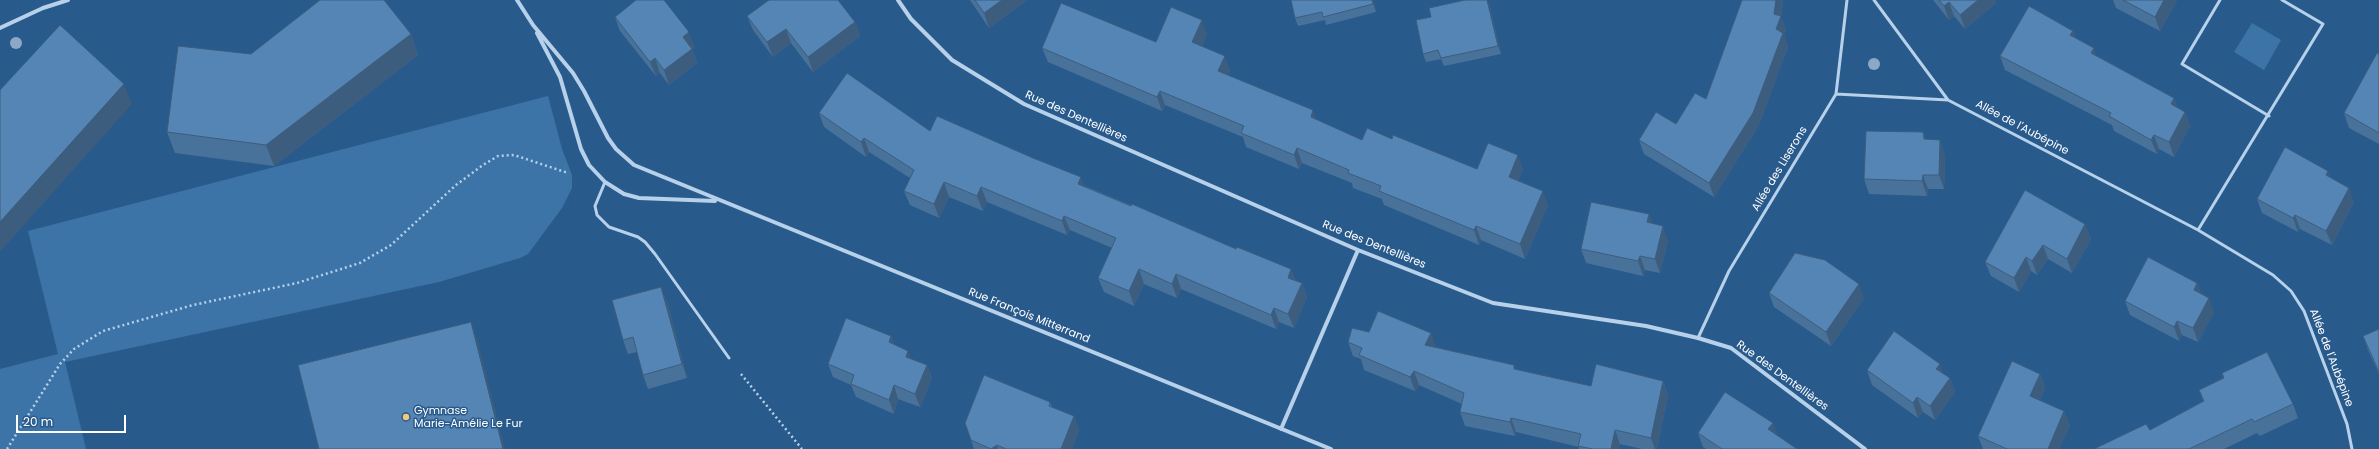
<!DOCTYPE html>
<html>
<head>
<meta charset="utf-8">
<style>
  body { margin:0 }
  #map { position:relative; width:2379px; height:449px; overflow:hidden; background:#295a8c; font-family:Poppins,sans-serif }
  canvas { display:block }
  .scale { position:absolute; left:16px; top:415px; width:110px; height:18px; box-sizing:border-box; border:2px solid #fff; border-top:0; padding-left:5px; font-size:12px; line-height:14px; white-space:nowrap; color:#fff; -webkit-text-stroke:3px #295a8c; paint-order:stroke }
</style>
</head>
<body>
<div id="map">
<canvas width="2379" height="449"></canvas>
<div class="scale">20 m</div>
</div>
<script>
const g = document.querySelector('canvas').getContext('2d');
g.lineJoin = 'round';
function fill(path, color) {
  g.fillStyle = color;
  g.fill(path, 'evenodd');
}
function poly(rows) {
  const path = new Path2D();
  for (const r of rows) {
    path.moveTo(r[0], r[1]);
    for (let i = 2; i < r.length; i += 2) path.lineTo(r[i], r[i + 1]);
  }
  return path;
}
function strokePath(path, color, width, dash) {
  g.strokeStyle = color;
  g.lineWidth = width;
  g.lineCap = dash ? 'butt' : 'round';
  g.setLineDash(dash || []);
  g.stroke(path);
}
function label(font, color, halo, rows, align = 'center') {
  g.font = font + ' Poppins,sans-serif';
  g.lineWidth = 3;
  g.setLineDash([]);
  g.textBaseline = 'middle';
  g.strokeStyle = halo;
  g.fillStyle = color;
  for (const [text, x, y, turn = 0] of rows) {
    g.save();
    g.translate(x, y);
    g.rotate((+turn || 0) * Math.PI / 180);
    g.textAlign = isNaN(turn) ? turn : align;
    if (halo) g.strokeText(text, 0, 0);
    g.fillText(text, 0, 0);
    g.restore();
  }
}
fill(poly([
  [2252,23,2281,40,2264,70,2234,52],
  [548,96,562,149,572,175,572,188,562,208,528,254,520,258,439,282,65,362,86,449,0,449,0,369,58,354,28,231]
]), '#3d74a8');
strokePath(poly([
  [741,374,802,449],
  [7,449,60,364,74,349,103,331,193,305,297,283,360,263,391,245,456,185,483,165,498,156,514,155,568,173]
]), '#b7d1ea', 2.5, [2, 3]);
strokePath(poly([
  [1874,0,1948,100,2198,230,2273,275,2291,291,2304,311,2347,424,2352,449],
  [2220,0,2182,64,2269,116],
  [1836,94,1948,100],
  [605,182,595,206,597,215,609,227,638,237,645,242,655,254,729,358],
  [2198,230,2323,24,2282,0],
  [1698,338,1729,271,1836,94,1847,0]
]), '#b7d1ea', 3);
strokePath(poly([
  [517,0,533,25,573,73,584,91,608,138,616,149,634,165,1331,449],
  [898,0,911,19,952,60,1024,104,1358,250,1493,303,1646,326,1698,338,1731,348,1865,449],
  [0,28,43,8,68,0],
  [537,33,560,77,581,149,589,165,605,182,624,194,639,198,715,201],
  [1281,429,1358,250]
]), '#b7d1ea', 4);
g.fillStyle = '#8ba9c7';
for (const [x, y] of [
  [16,43],
  [1874,64]
]) {
  g.beginPath();
  g.arc(x, y, 6, 0, 2 * Math.PI);
  g.fill();
}
fill(poly([
  [970,0,1027,0,989,28],
  [1291,0,1373,0,1376,12,1326,25,1325,20,1298,26,1295,18],
  [1783,0,1781,17,1786,30,1784,35,1788,47,1758,127,1714,197,1644,154,1639,140,1676,124,1706,99],
  [1933,0,1995,0,1996,3,1965,29,1954,16,1949,20],
  [2113,0,2177,0,2160,31,2116,8],
  [1489,3,1501,54,1444,66,1441,59,1426,62,1423,54],
  [747,16,855,22,860,36,813,72,791,43,773,57,753,30],
  [615,17,694,46,692,49,697,63,669,85,660,73,656,76,620,31],
  [2073,31,2075,37,2097,56,2174,98,2177,108,2185,112,2190,126,2174,157,2159,149,2157,154,2114,131,2112,125,2005,70,2000,56],
  [411,34,418,55,274,166,175,153,167,132,251,54],
  [1207,34,1202,46,1230,70,1228,75,1317,120,1362,140,1392,139,1477,169,1523,169,1518,181,1548,205,1525,259,1481,240,1479,245,1384,205,1382,199,1353,188,1352,183,1302,163,1299,169,1246,147,1243,137,1165,105,1162,111,1048,62,1042,48,1156,42],
  [2379,54,2379,144,2349,128,2344,113],
  [819,113,930,131,1085,186,1236,249,1291,269,1295,280,1302,283,1307,297,1294,328,1279,322,1276,329,1181,289,1177,298,1144,284,1134,306,1104,292,1098,278,1112,248,1070,230,1067,235,987,202,983,211,949,197,939,218,910,205,904,191,910,178,869,152,866,157,824,127],
  [1923,132,1926,140,1945,155,1944,189,1928,189,1927,196,1869,194,1864,179],
  [2330,177,2354,202,2332,245,2300,229,2298,232,2262,213,2257,199],
  [1649,214,1652,223,1668,240,1660,273,1645,270,1643,276,1586,263,1581,249],
  [2085,224,2091,239,2072,273,2048,259,2037,275,2031,271,2019,292,1991,276,1985,262],
  [2197,283,2201,294,2214,312,2198,342,2182,335,2179,341,2130,315,2125,301],
  [1769,293,1864,298,1831,346,1774,307],
  [667,301,687,378,648,389,643,375,637,352,628,354,623,340],
  [2379,329,2379,374,2368,350,2363,336],
  [891,336,894,345,911,359,927,365,932,378,920,407,898,399,894,414,856,397,851,385,833,377,828,364],
  [1348,342,1436,347,1516,369,1591,386,1663,381,1668,395,1657,449,1642,449,1620,444,1619,449,1579,449,1579,447,1516,432,1515,436,1465,426,1460,412,1462,404,1419,385,1415,391,1364,370,1361,359,1353,356],
  [1867,370,1944,374,1950,378,1955,392,1935,420,1923,412,1918,418,1872,385],
  [2222,373,2293,404,2298,418,2260,436,2257,433,2224,449,2096,449,2150,430,2203,401,2199,390,2223,378],
  [2040,374,2045,388,2040,400,2064,411,2070,426,2059,449,1983,449,1978,436],
  [1050,402,1052,407,1074,416,1079,430,1072,449,974,449,971,440],
  [1698,433,1777,435,1797,449,1706,449,1703,447]
]), '#49729b');
fill(poly([
  [1002,0,1027,0,989,28,984,13],
  [1372,0,1373,0,1376,12,1373,4],
  [1487,0,1489,3,1501,54,1498,46],
  [1776,0,1783,0,1781,17,1786,30,1784,35,1788,47,1758,127,1714,197,1709,183,1776,29,1774,14],
  [1978,0,1995,0,1996,3,1965,29,1960,15],
  [2164,0,2177,0,2160,31,2155,17],
  [1949,2,1954,16,1949,20,1944,6],
  [1202,20,1207,34,1198,56,1192,42],
  [855,22,860,36,813,72,808,57],
  [786,29,791,43,773,57,767,42],
  [2073,31,2078,45,2070,35],
  [689,32,694,46,688,52,683,37],
  [411,34,418,55,274,166,266,145],
  [2094,48,2099,62,2091,53],
  [692,49,697,63,669,85,664,70],
  [1225,56,1230,70,1224,85,1218,71],
  [655,58,660,73,656,76,650,62],
  [124,84,132,104,0,252,0,222],
  [1160,91,1165,105,1162,111,1157,97],
  [2174,98,2179,112,2171,104],
  [1313,110,1318,124,1311,117],
  [2185,112,2190,126,2174,157,2169,142],
  [1923,132,1928,147,1924,139],
  [2154,135,2159,149,2157,154,2151,140],
  [864,138,869,152,866,157,861,142],
  [1940,140,1945,155,1944,189,1939,175],
  [1297,148,1302,163,1299,169,1294,155],
  [1518,155,1523,169,1514,191,1509,177],
  [2328,171,2333,185,2326,175],
  [1923,175,1928,189,1927,196,1922,181],
  [1081,177,1086,191,1078,184],
  [944,182,949,197,939,218,934,204],
  [981,187,987,202,983,211,977,196],
  [2349,188,2354,202,2332,245,2326,231],
  [1543,191,1548,205,1525,259,1520,244],
  [1649,214,1654,228,1647,222],
  [2295,215,2300,229,2298,232,2293,218],
  [1064,216,1070,230,1067,235,1062,221],
  [2085,224,2091,239,2072,273,2067,259],
  [1476,226,1481,240,1479,245,1474,230],
  [1663,226,1668,240,1660,273,1655,259],
  [2043,245,2048,259,2037,275,2032,261],
  [1640,256,1645,270,1643,276,1638,261],
  [2026,257,2031,271,2019,292,2014,278],
  [1139,269,1144,284,1134,306,1129,291],
  [1291,269,1296,284,1288,278],
  [1176,274,1181,289,1177,298,1172,284],
  [1302,283,1307,297,1294,328,1288,314],
  [2197,283,2202,297,2194,290],
  [1859,284,1864,298,1831,346,1826,332],
  [661,287,667,301,687,378,682,364],
  [2209,298,2214,312,2198,342,2193,328],
  [1274,308,1279,322,1276,329,1271,315],
  [2177,321,2182,335,2179,341,2174,327],
  [471,322,478,342,505,449,503,449],
  [1431,333,1436,347,1425,345],
  [891,336,896,350,889,342],
  [908,351,913,364,906,357],
  [1940,364,1945,378,1936,369],
  [927,365,932,378,920,407,915,394],
  [1414,371,1419,385,1415,391,1410,377],
  [2040,374,2045,388,2036,410,2030,396],
  [1950,378,1955,392,1935,420,1930,406],
  [1663,381,1668,395,1657,449,1655,449,1651,438],
  [894,385,898,399,894,414,889,400],
  [1917,397,1923,412,1918,418,1913,403],
  [2064,411,2070,426,2059,449,2048,449],
  [1074,416,1079,430,1072,449,1061,449],
  [1511,418,1516,432,1515,436,1510,422],
  [1773,423,1778,437,1768,429],
  [1615,430,1620,444,1619,449,1611,449],
  [997,445,998,449,991,449]
]), '#3c5d7e');
const building = poly([
  [320,0,384,0,411,34,266,145,167,132,178,46,251,54,320,0],
  [636,0,664,0,689,32,683,37,692,49,664,70,655,58,650,62,615,17,636,0],
  [769,0,838,0,855,22,808,57,786,29,767,42,747,16,769,0],
  [975,0,1002,0,984,13,975,0],
  [1291,0,1372,0,1373,4,1323,17,1322,12,1295,18,1291,0],
  [1465,0,1487,0,1498,46,1441,58,1438,50,1423,54,1416,20,1431,17,1429,8,1465,0],
  [1742,0,1776,0,1774,14,1781,16,1776,29,1783,33,1753,113,1709,183,1639,140,1656,112,1676,124,1695,93,1706,99,1742,0],
  [1939,0,1978,0,1960,15,1949,2,1944,6,1939,0],
  [2123,0,2164,0,2155,17,2123,0],
  [1061,3,1156,42,1171,7,1202,20,1192,42,1225,56,1218,71,1313,110,1311,117,1362,140,1367,128,1392,139,1393,135,1477,169,1488,143,1518,155,1509,177,1543,191,1520,244,1476,226,1474,230,1379,191,1381,186,1348,173,1349,170,1297,148,1294,155,1241,133,1244,126,1160,91,1157,97,1042,48,1061,3],
  [2029,6,2073,31,2070,35,2094,48,2091,53,2174,98,2171,104,2185,112,2169,142,2154,135,2151,140,2109,116,2111,113,2000,56,2029,6],
  [60,25,124,84,0,222,0,90,60,25],
  [2377,53,2379,54,2379,133,2344,113,2377,53],
  [847,73,930,131,937,116,1033,158,1081,177,1078,184,1131,206,1132,204,1236,249,1237,247,1291,269,1288,278,1302,283,1288,314,1274,308,1271,315,1176,274,1172,284,1139,269,1129,291,1098,278,1116,238,1064,216,1062,221,981,187,977,196,944,182,934,204,904,191,914,170,864,138,861,142,819,113,847,73],
  [1866,131,1923,132,1924,139,1940,140,1939,175,1923,175,1922,181,1864,179,1866,131],
  [2285,147,2328,171,2326,175,2349,188,2326,231,2295,215,2293,218,2257,199,2285,147],
  [2025,190,2085,224,2067,259,2043,245,2032,261,2026,257,2014,278,1985,262,2025,190],
  [1591,202,1649,214,1647,222,1663,226,1655,259,1640,256,1638,261,1581,249,1591,202],
  [1795,253,1825,260,1859,284,1826,332,1769,293,1795,253],
  [2148,257,2197,283,2194,290,2209,298,2193,328,2177,321,2174,327,2125,301,2148,257],
  [661,287,682,364,643,375,633,337,623,340,612,300,661,287],
  [1378,311,1431,333,1425,345,1514,365,1514,369,1591,386,1596,364,1663,381,1651,438,1615,430,1611,449,1593,449,1578,446,1581,434,1511,418,1510,422,1460,412,1464,393,1414,371,1410,377,1359,355,1362,348,1348,342,1352,328,1369,332,1378,311],
  [846,318,891,336,889,342,908,351,906,357,927,365,915,394,894,385,889,400,851,384,854,375,828,364,846,318],
  [471,322,503,449,319,449,298,365,471,322],
  [2379,329,2379,372,2363,336,2379,329],
  [1894,331,1940,364,1936,369,1950,378,1930,406,1917,397,1913,403,1867,370,1894,331],
  [2267,352,2293,404,2254,422,2252,419,2189,449,2096,449,2096,448,2146,424,2150,430,2204,401,2199,390,2224,378,2222,373,2267,352],
  [2012,361,2040,374,2030,396,2064,411,2048,449,2007,449,1978,436,2012,361],
  [984,375,1050,402,1049,406,1074,416,1061,449,1006,449,997,445,991,449,971,440,965,423,984,375],
  [1725,392,1773,423,1768,429,1797,449,1722,449,1698,433,1725,392]
]);
fill(building, '#5585b4');
strokePath(building, '#3c5d7e', 1);
for (const [x, y, r, color] of [
  [406,417,4,"#f1c97e"]
]) {
  const dot = new Path2D();
  dot.arc(x, y, r, 0, 2 * Math.PI);
  g.fillStyle = color;
  g.fill(dot);
  strokePath(dot, '#295a8c', 1.5);
}
label('11px', '#fff', '#295a8c', [
  ["Rue des Dentellières",1076,117,24],
  ["Allée de l'Aubépine",2022,128,28],
  ["Allée des Liserons",1780,169,-59],
  ["Rue des Dentellières",1374,245,22],
  ["Rue François Mitterrand",1029,316,22],
  ["Allée de l'Aubépine",2331,358,69],
  ["Rue des Dentellières",1782,376,36]
]);
label('11px', '#fff', '#295a8c', [
  ["Gymnase",414,411],
  ["Marie-Amélie Le Fur",414,424]
], 'left');
</script>
</body>
</html>
